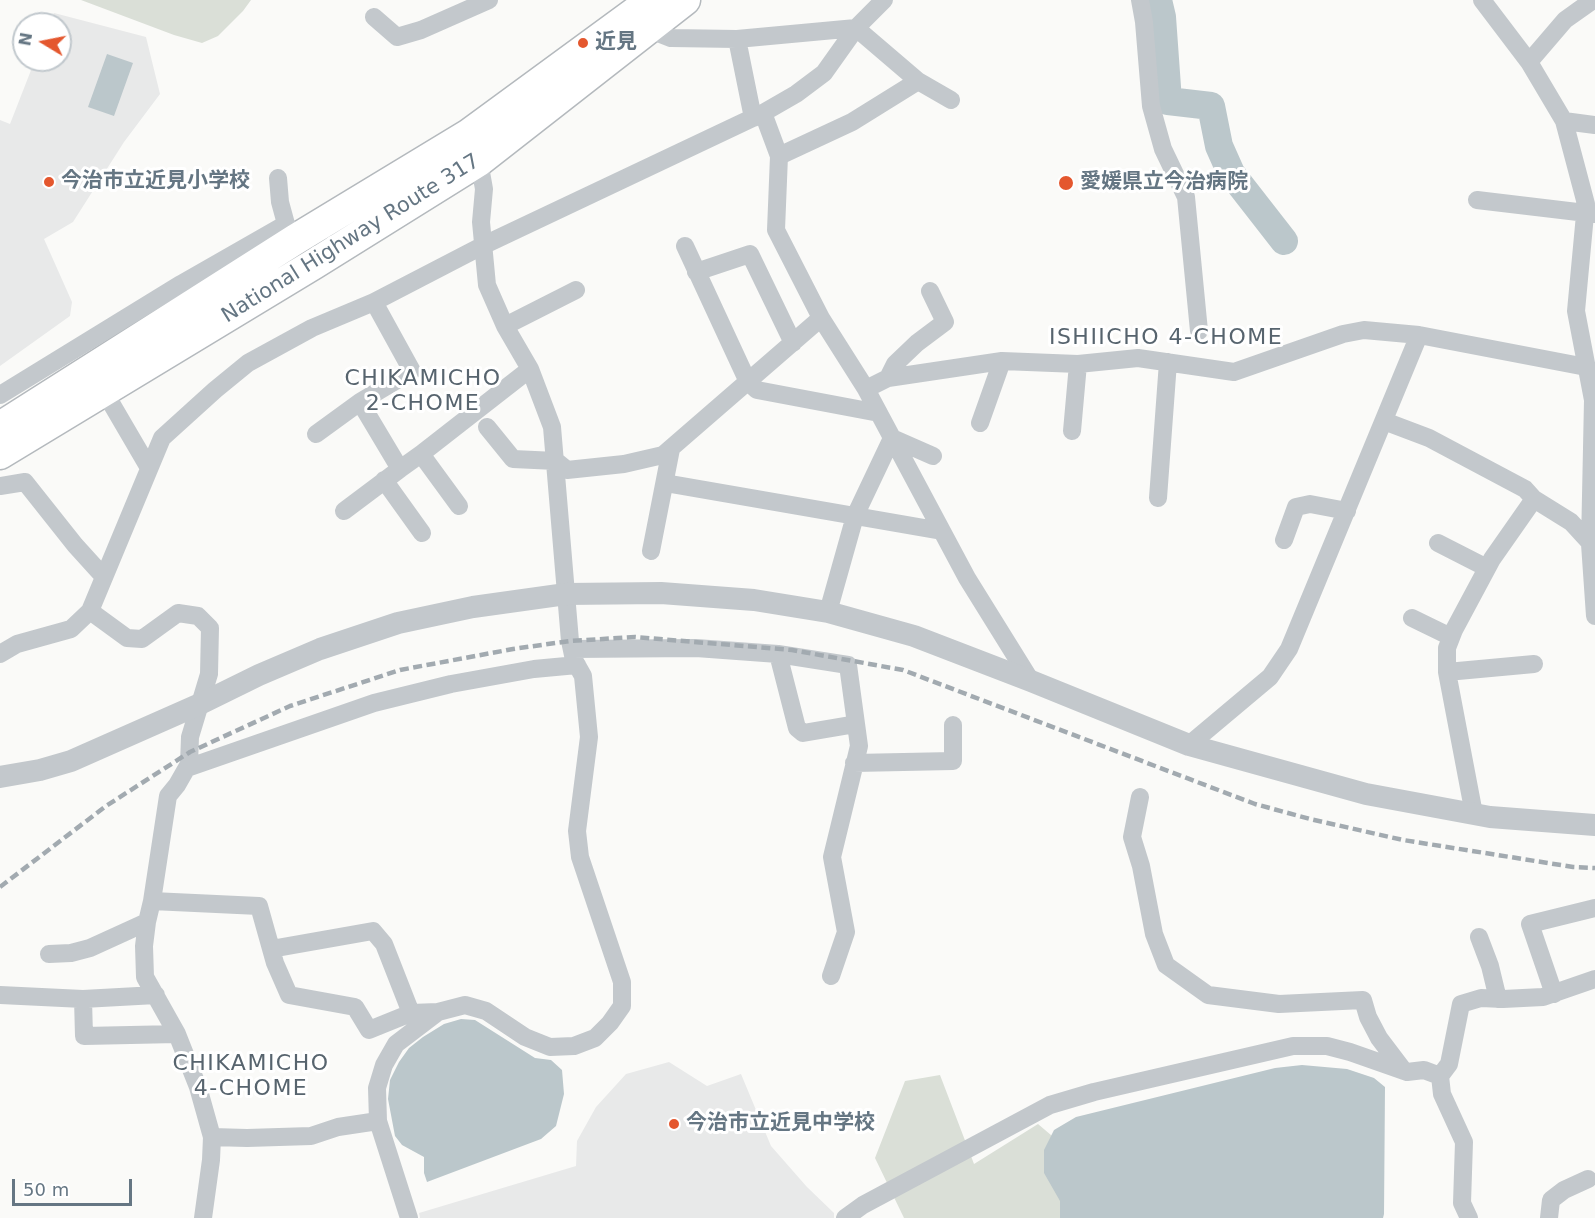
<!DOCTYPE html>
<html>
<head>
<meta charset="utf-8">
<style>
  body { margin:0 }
  #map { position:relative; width:1595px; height:1218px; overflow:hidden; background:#fafaf8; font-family:"DejaVu Sans",sans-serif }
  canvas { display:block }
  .north { position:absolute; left:12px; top:12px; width:60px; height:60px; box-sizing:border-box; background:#fff; border:2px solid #c1c8cd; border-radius:50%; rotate:280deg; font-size:16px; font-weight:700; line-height:24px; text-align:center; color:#657683 }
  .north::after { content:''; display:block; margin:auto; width:21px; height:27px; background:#e4572e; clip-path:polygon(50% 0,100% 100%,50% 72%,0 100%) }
  .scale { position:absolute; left:12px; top:1179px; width:120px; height:27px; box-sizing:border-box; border:3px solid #657683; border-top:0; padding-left:8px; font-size:18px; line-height:21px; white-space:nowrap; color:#657683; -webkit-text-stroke:4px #fff; paint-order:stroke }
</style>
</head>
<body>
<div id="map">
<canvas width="1595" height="1218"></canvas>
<div class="north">N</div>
<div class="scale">50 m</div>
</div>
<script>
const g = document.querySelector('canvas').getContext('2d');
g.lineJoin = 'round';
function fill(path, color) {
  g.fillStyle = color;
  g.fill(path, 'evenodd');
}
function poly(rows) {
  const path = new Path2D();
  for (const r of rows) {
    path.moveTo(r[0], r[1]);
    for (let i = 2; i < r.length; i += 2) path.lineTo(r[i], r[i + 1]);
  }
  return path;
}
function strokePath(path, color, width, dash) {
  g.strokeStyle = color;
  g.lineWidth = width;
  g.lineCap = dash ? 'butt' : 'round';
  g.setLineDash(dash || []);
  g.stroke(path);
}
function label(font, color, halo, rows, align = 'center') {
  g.font = font + ' "DejaVu Sans","Noto Sans JP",sans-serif';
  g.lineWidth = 6;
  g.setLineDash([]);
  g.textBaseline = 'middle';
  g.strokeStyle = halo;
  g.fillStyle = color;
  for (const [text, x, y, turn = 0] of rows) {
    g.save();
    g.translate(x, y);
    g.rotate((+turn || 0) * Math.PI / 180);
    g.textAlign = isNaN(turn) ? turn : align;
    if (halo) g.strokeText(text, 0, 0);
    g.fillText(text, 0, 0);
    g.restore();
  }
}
fill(poly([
  [54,13,146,37,160,94,124,142,73,222,44,239,72,302,70,316,0,366,0,120,10,124,35,60,60,60,60,24,50,24],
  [669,1062,707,1086,741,1074,771,1146,807,1187,834,1213,834,1218,420,1218,419,1213,576,1166,577,1141,596,1107,626,1074]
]), '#e8e9e9');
fill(poly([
  [81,0,251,0,243,11,218,36,202,43,174,35],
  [940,1075,974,1164,1038,1124,1065,1147,1079,1218,904,1218,875,1158,905,1081]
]), '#dadfd7');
fill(poly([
  [107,54,133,63,114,116,88,107],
  [461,1019,475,1020,535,1058,551,1060,562,1070,564,1094,556,1126,541,1139,427,1182,424,1173,424,1157,402,1145,395,1136,388,1099,390,1080,399,1062,409,1048,423,1037,444,1024],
  [1302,1065,1347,1069,1374,1078,1385,1087,1384,1214,1383,1218,1060,1218,1060,1201,1044,1173,1044,1150,1054,1130,1076,1117,1275,1068]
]), '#bbc7cb');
strokePath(poly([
  [1158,0,1162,17,1168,101,1211,106,1219,146,1231,173,1284,241]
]), '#bbc7cb', 28);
const trunk = poly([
  [0,427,296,239,469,134,652,0],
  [0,454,314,264,479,161,685,0]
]);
strokePath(trunk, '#b4b9bd', 33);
strokePath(poly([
  [1140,0,1144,22,1151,106,1163,149,1186,197,1199,331],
  [1482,0,1529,62,1564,121,1586,204,1576,311,1593,400,1590,544,1595,616],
  [374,17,397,37,421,30,489,0],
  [645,22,648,29,671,38,737,39,856,28,918,81,852,122,779,156],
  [737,39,753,118],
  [1529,62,1565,20,1593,0],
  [918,81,951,100],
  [763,113,779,156,776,230,821,318,866,389,967,578,1031,681],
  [1564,121,1595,125],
  [278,178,280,202,286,224],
  [1477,200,1595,214],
  [685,246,748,382,757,390,879,413],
  [696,272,750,254,793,343],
  [505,326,576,290],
  [888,378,895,364,917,343,945,322,930,291],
  [866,389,888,378,1002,361,1078,364,1138,358,1234,372,1343,334,1364,330,1419,335,1586,367],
  [104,391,149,468],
  [0,395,181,284,286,224,296,239],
  [1384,421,1429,438,1525,489,1534,499,1571,522,1593,546],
  [980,423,1002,361],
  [487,427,513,459,556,461,567,470,624,464,663,455,821,318],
  [1072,431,1078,364],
  [316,434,360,402,412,371,374,302,482,246,763,113,796,94,824,73,856,28,884,0],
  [421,454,530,369],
  [400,469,421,454,459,506],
  [384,480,422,533],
  [665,483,936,530],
  [0,486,25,482,75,545,104,577],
  [1158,498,1168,362],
  [344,511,400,469,360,402],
  [1284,540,1296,507,1310,504,1347,511],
  [1438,543,1487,568],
  [651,551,671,449],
  [90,611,127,638,142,639,178,613,198,616,210,628,209,674,190,737,189,764,177,785,168,796,152,901,147,922,144,946,145,977,177,1034,198,1087,212,1137,211,1160,203,1218],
  [828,612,855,516,892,438,933,456],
  [1412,618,1451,637],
  [572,649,696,648,778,654,848,665,859,746,832,857,846,932,831,976],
  [0,654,17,644,71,629,90,611,162,438,215,390,248,363,312,328,374,302],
  [778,654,797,728,803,733,856,724],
  [1447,672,1534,664],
  [1189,745,1270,677,1289,649,1419,335],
  [854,763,953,761,953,725],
  [187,768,374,703,451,684,534,669,577,665],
  [1140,797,1132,837,1141,866,1154,934,1166,965,1208,995,1279,1004,1363,1000,1368,1017,1379,1038,1404,1071],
  [1474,814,1447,672,1447,648,1454,630,1492,559,1534,499],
  [152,901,259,906,275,963,289,995,355,1007,369,1030,411,1013,438,1012],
  [1479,937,1490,966,1498,999],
  [271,949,373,931,384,944,411,1013],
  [49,954,71,953,90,948,147,922],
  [1554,994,1530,924,1595,908],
  [0,995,83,999,156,995],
  [83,999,84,1036,177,1034],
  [212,1137,247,1138,311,1136,338,1127,378,1121],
  [409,1218,378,1121,377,1088,384,1065,396,1044,438,1012,465,1005,486,1011,525,1037,550,1047,574,1046,595,1038,610,1023,622,1006,622,982,580,857,577,831,589,737,583,676,574,660,570,641,552,427,530,369,505,326,487,285,481,222,484,189,479,161],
  [845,1218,863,1205,1050,1105,1094,1092,1293,1046,1327,1046,1350,1052,1407,1072,1424,1070,1440,1076],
  [1469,1218,1462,1203,1464,1142,1442,1094,1440,1076,1449,1064,1461,1004,1481,998,1503,999,1543,997,1595,979],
  [1549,1218,1551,1200,1564,1190,1588,1179]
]), '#c3c8cc', 18);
strokePath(poly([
  [0,777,40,770,71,761,200,704,259,675,320,649,398,623,473,607,566,594,661,593,754,600,828,612,914,636,1031,681,1189,745,1366,794,1490,817,1595,825]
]), '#c3c8cc', 22);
strokePath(trunk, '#fff', 30);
strokePath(poly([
  [0,887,106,806,190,752,290,706,400,670,513,649,570,641,635,637,792,650,903,670,1255,804,1310,819,1403,840,1573,867,1595,868]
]), '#a2aab0', 4.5, [9, 4.5]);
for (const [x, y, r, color] of [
  [583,43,6,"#e4572e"],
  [49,182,6,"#e4572e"],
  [1066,183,8,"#e4572e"],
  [674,1124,6,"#e4572e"]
]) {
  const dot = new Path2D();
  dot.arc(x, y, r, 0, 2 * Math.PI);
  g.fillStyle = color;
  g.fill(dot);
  strokePath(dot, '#fff', 2);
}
label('bold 21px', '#657683', '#fff', [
  ["近見",595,43],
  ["今治市立近見小学校",61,182],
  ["愛媛県立今治病院",1080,183],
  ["今治市立近見中学校",686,1124]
], 'left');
label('21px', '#657683', '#fff', [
  ["National Highway Route 317",351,239,-32]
]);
g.letterSpacing = '1.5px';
label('22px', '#57646e', '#fff', [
  ["ISHIICHO 4-CHOME",1166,338],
  ["CHIKAMICHO",423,379],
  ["2-CHOME",423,404],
  ["CHIKAMICHO",251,1064],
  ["4-CHOME",251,1089]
]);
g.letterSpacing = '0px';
</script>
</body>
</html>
